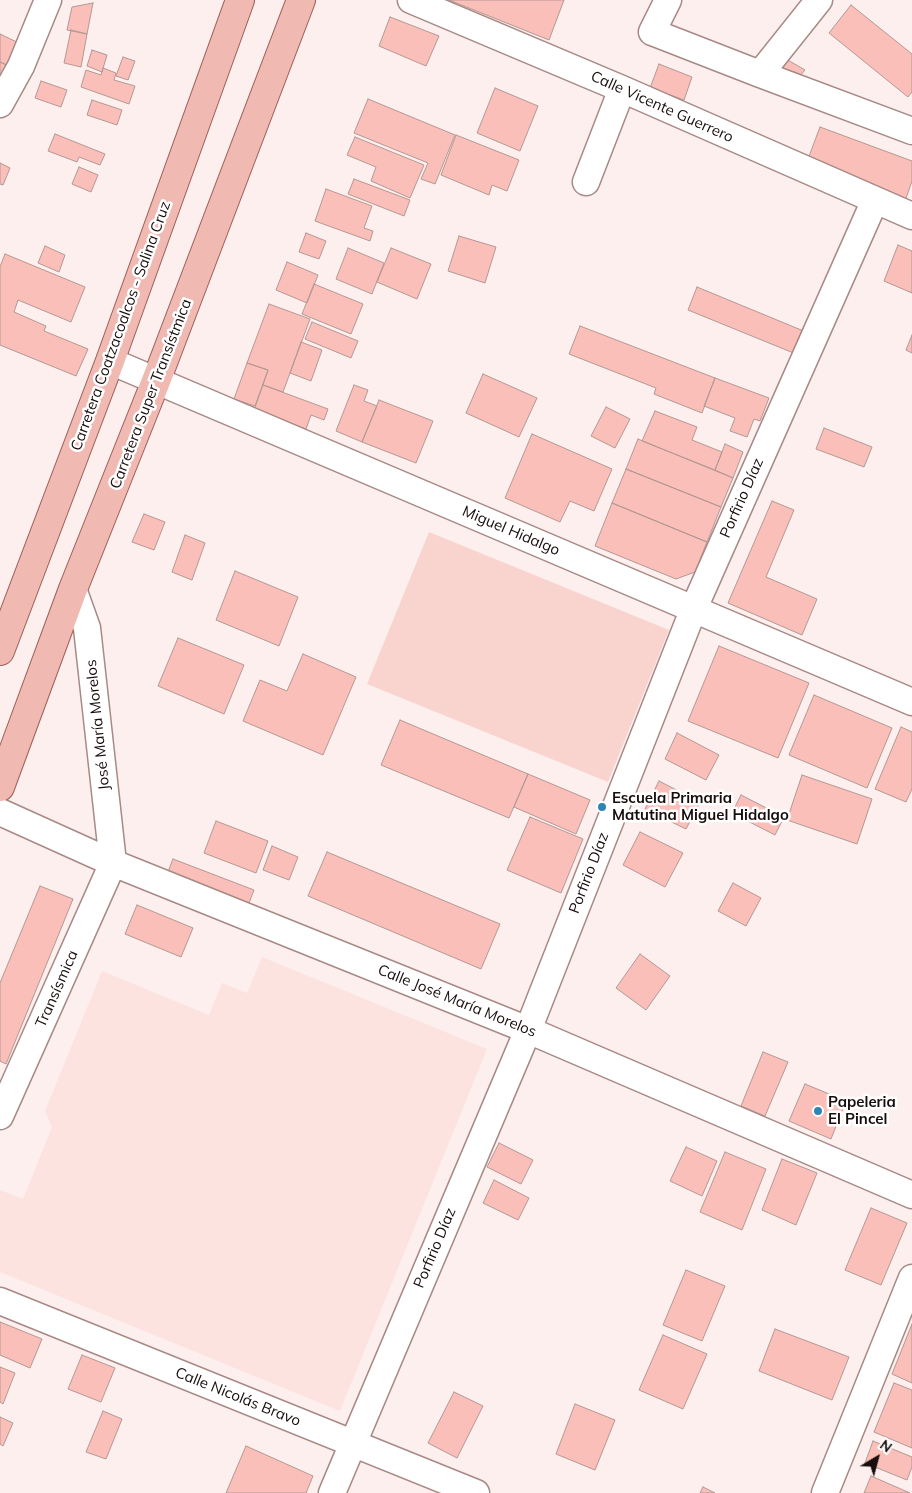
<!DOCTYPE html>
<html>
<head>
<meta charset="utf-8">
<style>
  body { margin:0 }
  #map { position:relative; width:912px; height:1493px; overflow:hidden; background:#fcefed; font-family:Mulish,sans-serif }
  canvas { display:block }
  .north { position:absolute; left:852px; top:1433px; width:50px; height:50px; -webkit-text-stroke:4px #fff; paint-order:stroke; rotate:37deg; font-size:14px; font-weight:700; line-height:20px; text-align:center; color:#170d0c }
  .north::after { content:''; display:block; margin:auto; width:18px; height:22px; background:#170d0c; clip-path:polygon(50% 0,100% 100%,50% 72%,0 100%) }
</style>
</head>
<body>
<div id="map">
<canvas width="912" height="1493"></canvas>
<div class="north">N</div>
</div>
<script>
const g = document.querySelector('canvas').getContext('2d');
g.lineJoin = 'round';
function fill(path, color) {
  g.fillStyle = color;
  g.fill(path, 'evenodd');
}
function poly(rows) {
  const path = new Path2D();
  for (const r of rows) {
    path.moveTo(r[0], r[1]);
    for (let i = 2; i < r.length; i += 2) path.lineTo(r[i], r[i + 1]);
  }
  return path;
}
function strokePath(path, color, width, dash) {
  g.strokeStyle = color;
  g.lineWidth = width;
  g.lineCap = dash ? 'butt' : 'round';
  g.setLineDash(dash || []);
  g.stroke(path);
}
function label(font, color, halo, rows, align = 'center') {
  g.font = font + ' Mulish,sans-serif';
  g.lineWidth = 5;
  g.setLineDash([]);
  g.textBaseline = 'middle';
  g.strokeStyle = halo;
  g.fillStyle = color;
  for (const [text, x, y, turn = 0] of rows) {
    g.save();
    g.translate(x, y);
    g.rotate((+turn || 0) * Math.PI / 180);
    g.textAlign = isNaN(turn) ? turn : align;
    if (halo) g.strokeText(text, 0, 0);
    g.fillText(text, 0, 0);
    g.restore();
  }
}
fill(poly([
  [262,957,487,1049,340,1411,0,1272,0,1190,23,1199,52,1127,45,1111,102,971,209,1015,222,983,247,993]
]), '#fce3e0');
fill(poly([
  [429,532,669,630,608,782,367,684]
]), '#f9d4cf');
const building = poly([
  [449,0,564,0,549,40,449,0],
  [93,3,87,34,67,30,72,7,93,3],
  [851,5,912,54,912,92,908,97,829,33,851,5],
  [390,17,439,36,426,66,379,46,390,17],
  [71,30,87,34,81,67,64,63,71,30],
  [0,34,23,45,13,68,0,62,0,34],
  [92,50,107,55,102,72,87,66,92,50],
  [123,57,135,61,128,80,116,76,123,57],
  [786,59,805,70,793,84,775,75,786,59],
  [0,62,13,68,0,97,0,62],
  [659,64,692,77,684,100,650,88,659,64],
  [103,68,116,73,114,80,135,86,129,104,81,87,86,70,101,75,103,68],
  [41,81,67,90,61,107,35,98,41,81],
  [495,88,538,106,520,151,477,133,495,88],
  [368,99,455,135,435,184,421,179,428,163,354,133,368,99],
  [92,100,122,110,117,125,87,115,92,100],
  [820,127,912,161,912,181,904,204,805,167,820,127],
  [55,134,105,154,100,165,79,157,77,162,48,151,55,134],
  [456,135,519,160,507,191,492,185,489,195,441,175,456,135],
  [355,137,424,165,410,198,371,181,376,167,347,155,355,137],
  [0,163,10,168,3,185,0,184,0,163],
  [79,167,98,175,91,192,72,184,79,167],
  [354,179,410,200,404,216,348,194,354,179],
  [326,189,372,206,364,228,373,231,370,241,315,221,326,189],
  [306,233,326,241,319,259,299,252,306,233],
  [459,236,496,247,485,283,448,271,459,236],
  [898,245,912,251,912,293,884,281,898,245],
  [45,246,65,255,59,272,38,263,45,246],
  [348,248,384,263,372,294,336,279,348,248],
  [391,248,431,264,417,299,377,282,391,248],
  [5,254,85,287,71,322,18,300,14,312,46,326,44,331,88,349,76,376,0,345,0,267,5,254],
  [287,262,318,275,307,303,276,290,287,262],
  [314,284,363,304,351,334,302,314,314,284],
  [697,287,806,332,796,354,688,310,697,287],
  [269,304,310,319,283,392,263,385,268,370,247,363,269,304],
  [312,322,358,341,351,358,305,339,312,322],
  [580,326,715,378,702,413,654,394,656,388,569,354,580,326],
  [912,335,912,353,906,350,912,335],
  [301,342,322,350,311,381,290,373,301,342],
  [247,363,268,370,255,406,234,399,247,363],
  [483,374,537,398,519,437,466,413,483,374],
  [715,378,769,398,760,421,754,419,747,437,730,431,735,418,704,406,715,378],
  [263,385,328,409,324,420,311,415,306,429,254,410,263,385],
  [354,385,368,390,364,401,377,406,362,442,336,431,354,385],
  [379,400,433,421,416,463,362,442,379,400],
  [606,407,630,419,615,448,591,436,606,407],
  [655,411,697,427,692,440,722,452,715,470,642,441,655,411],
  [824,428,872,447,864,467,816,449,824,428],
  [532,434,612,469,594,511,570,501,560,522,505,498,532,434],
  [638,439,733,478,721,507,626,469,638,439],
  [725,444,743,452,733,478,715,470,725,444],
  [626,469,721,507,707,542,612,503,626,469],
  [772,501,794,510,766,577,817,599,802,635,728,603,772,501],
  [612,503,707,542,695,572,676,579,595,546,612,503],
  [144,514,165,522,154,550,132,542,144,514],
  [185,535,205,543,192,580,172,572,185,535],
  [235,571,298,597,279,646,216,620,235,571],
  [178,638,244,665,224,714,158,686,178,638],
  [719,646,809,683,778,758,688,721,719,646],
  [303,654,356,677,323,755,243,721,260,680,287,691,303,654],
  [814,695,892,728,867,788,789,755,814,695],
  [400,720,528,774,509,818,381,765,400,720],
  [901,727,912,732,912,789,906,802,875,789,901,727],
  [677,733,719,755,706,780,665,759,677,733],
  [528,774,590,800,576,834,514,807,528,774],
  [802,775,872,799,857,844,787,820,802,775],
  [659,781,700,802,686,829,645,809,659,781],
  [741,795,784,817,775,835,732,813,741,795],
  [530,817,583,839,561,893,507,870,530,817],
  [216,821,268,841,256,873,204,853,216,821],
  [640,832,683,853,665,887,623,865,640,832],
  [272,846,298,857,289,880,263,870,272,846],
  [327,852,500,924,481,969,308,896,327,852],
  [173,859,254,890,249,903,168,872,173,859],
  [733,883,761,898,746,926,718,911,733,883],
  [40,886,73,899,6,1064,0,1061,0,983,40,886],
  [137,905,193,928,181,957,125,934,137,905],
  [640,954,670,976,646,1010,616,988,640,954],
  [763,1052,788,1062,765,1116,741,1106,763,1052],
  [805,1084,846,1101,831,1139,789,1121,805,1084],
  [499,1143,533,1160,521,1184,487,1167,499,1143],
  [686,1147,717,1161,702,1196,670,1181,686,1147],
  [725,1152,766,1169,742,1230,700,1212,725,1152],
  [782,1159,817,1173,796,1225,762,1210,782,1159],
  [494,1180,529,1198,518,1220,483,1203,494,1180],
  [871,1208,907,1223,881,1285,845,1270,871,1208],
  [686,1270,725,1286,702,1341,663,1325,686,1270],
  [0,1322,42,1339,30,1368,0,1355,0,1322],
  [912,1324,912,1383,892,1374,912,1324],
  [775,1329,849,1357,832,1400,759,1371,775,1329],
  [663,1335,707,1354,683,1409,639,1390,663,1335],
  [82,1355,115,1368,101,1402,68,1389,82,1355],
  [0,1367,15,1373,3,1404,0,1402,0,1367],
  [894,1383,912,1390,912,1448,874,1432,894,1383],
  [454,1392,483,1406,457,1458,428,1443,454,1392],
  [575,1404,615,1420,595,1470,556,1454,575,1404],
  [103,1411,122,1419,106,1459,86,1452,103,1411],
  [0,1417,13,1423,3,1446,0,1444,0,1417],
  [873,1441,912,1457,912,1467,907,1480,865,1463,873,1441],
  [246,1446,313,1476,306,1493,226,1493,246,1446],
  [871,1476,910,1493,864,1493,871,1476],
  [703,1487,715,1493,700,1493,703,1487]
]);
fill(building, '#fabfb8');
strokePath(building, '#b59793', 1);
const minor = poly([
  [411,0,622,89,912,216],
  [668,0,652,32,760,74,912,131],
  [760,74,819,0],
  [0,104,21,66,48,0],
  [586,182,622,89],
  [110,361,912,702],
  [0,812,113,863,528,1030,912,1195],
  [0,1116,113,863,87,628,73,589],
  [0,1301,476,1493],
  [332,1493,528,1030,694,608,875,200],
  [825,1493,912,1278]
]);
const major = poly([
  [0,651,110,361,240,0],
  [0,787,73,589,156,381,301,0]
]);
strokePath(minor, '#a78985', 29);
strokePath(major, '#9e5e57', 30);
strokePath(minor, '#fff', 26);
strokePath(major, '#f0b9b2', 28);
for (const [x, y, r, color] of [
  [602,807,5,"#2e84b3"],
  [818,1111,5,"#2e84b3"]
]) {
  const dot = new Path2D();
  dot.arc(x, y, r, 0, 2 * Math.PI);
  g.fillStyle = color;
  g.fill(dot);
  strokePath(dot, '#fff', 2);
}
label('15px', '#170d0c', '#fff', [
  ["Calle Vicente Guerrero",662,107,24],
  ["Carretera Coatzacoalcos - Salina Cruz",121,326,-70],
  ["Carretera Super Transístmica",151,394,-69],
  ["Porfirio Díaz",742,498,-66],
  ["Miguel Hidalgo",511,531,23],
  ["José María Morelos",98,725,-96],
  ["Porfirio Díaz",589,873,-69],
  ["Transísmica",57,989,-66],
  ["Calle José María Morelos",457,1001,22],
  ["Porfirio Díaz",435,1248,-67],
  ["Calle Nicolás Bravo",238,1397,22]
]);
label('bold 15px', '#170d0c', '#fff', [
  ["Escuela Primaria",612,798],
  ["Matutina Miguel Hidalgo",612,815],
  ["Papeleria",828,1102],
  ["El Pincel",828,1119]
], 'left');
</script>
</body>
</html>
